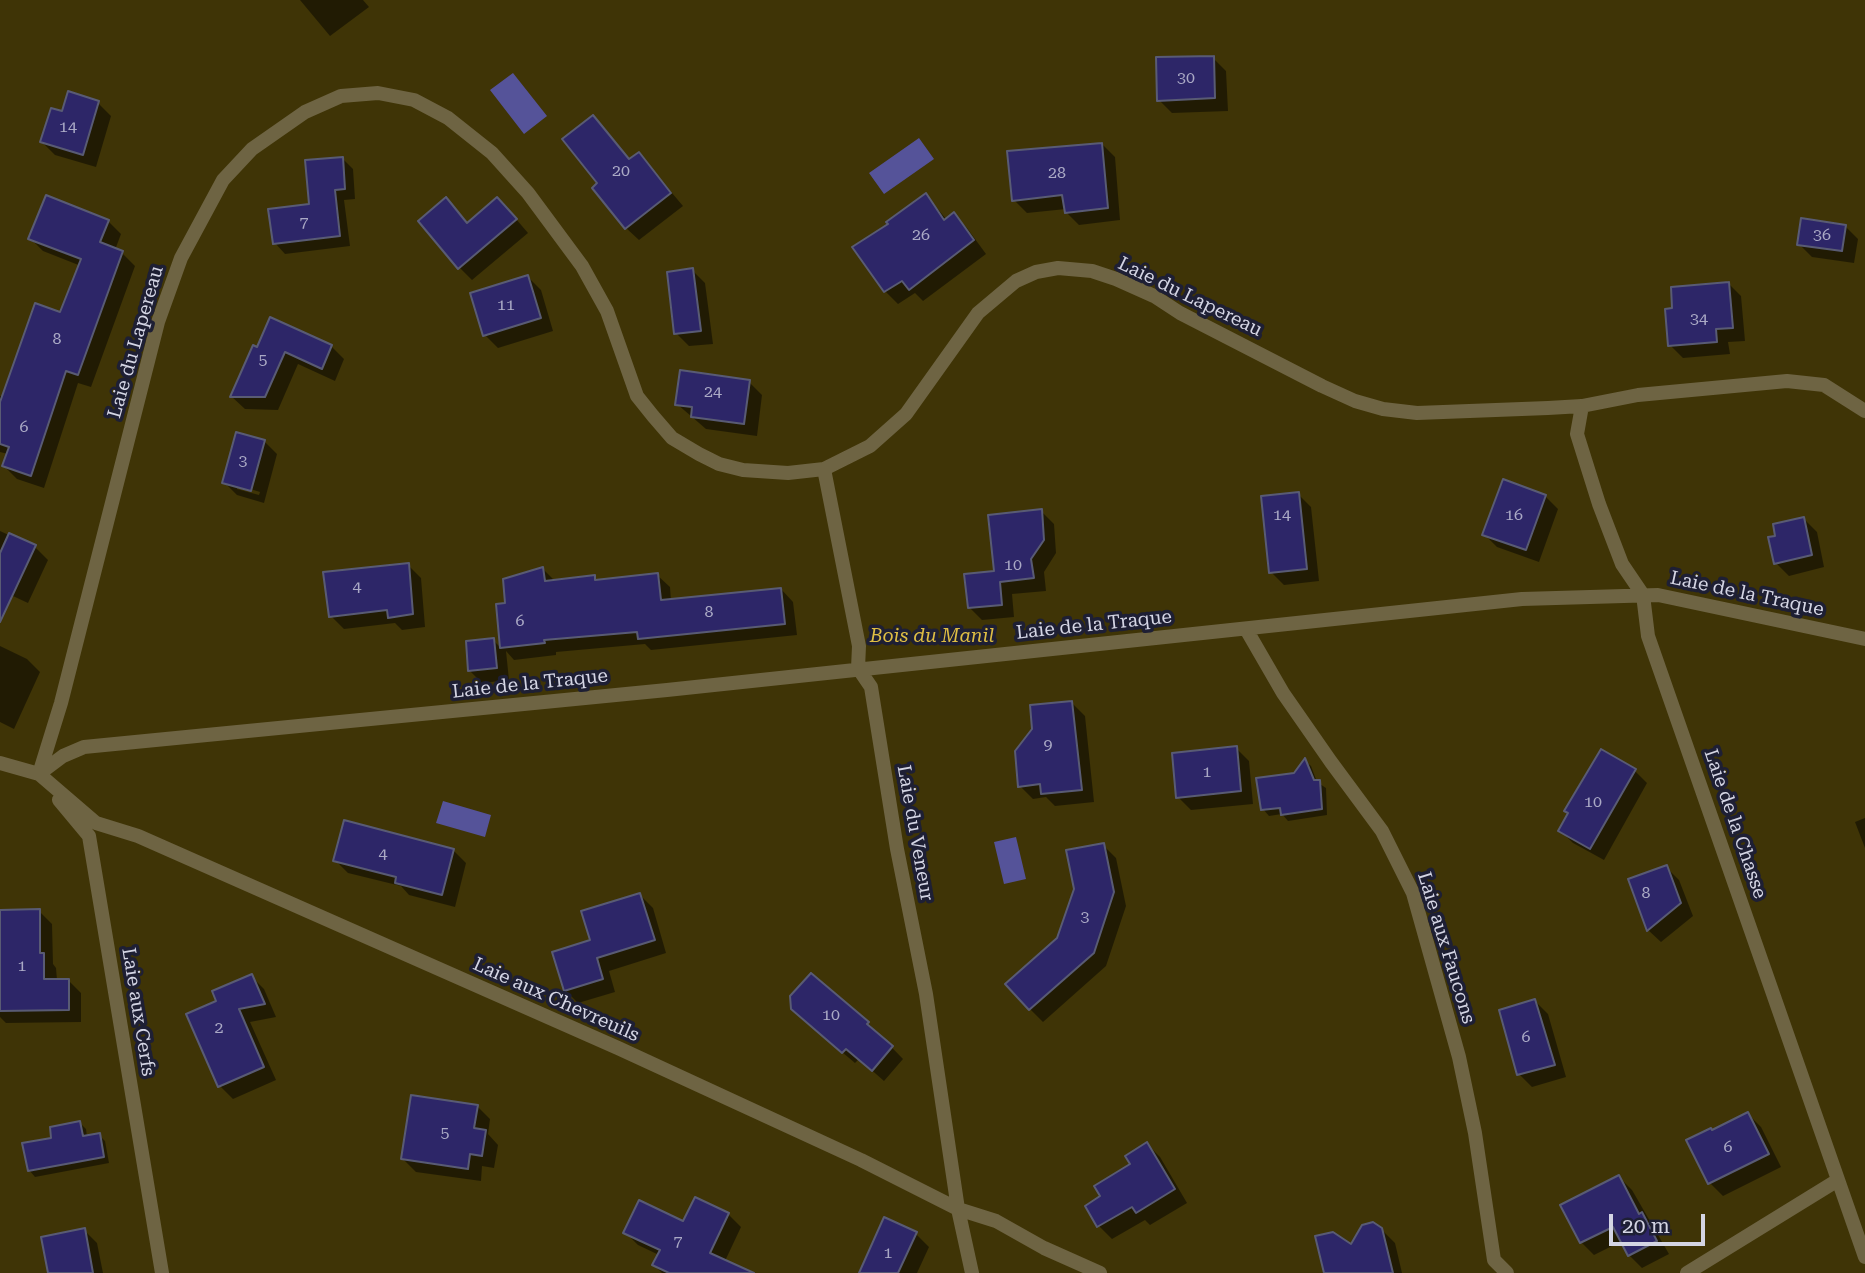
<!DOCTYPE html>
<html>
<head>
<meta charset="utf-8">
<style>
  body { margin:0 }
  #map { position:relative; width:1865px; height:1273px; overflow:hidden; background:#1e1f34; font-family:"Roboto Serif",serif }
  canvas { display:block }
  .scale { position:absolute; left:1609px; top:1214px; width:96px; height:32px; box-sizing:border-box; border:4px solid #d4d5e4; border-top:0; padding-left:9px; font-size:21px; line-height:24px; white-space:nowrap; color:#d4d5e4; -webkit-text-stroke:5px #1e1f34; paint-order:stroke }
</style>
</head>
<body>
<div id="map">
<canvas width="1865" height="1273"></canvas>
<div class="scale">20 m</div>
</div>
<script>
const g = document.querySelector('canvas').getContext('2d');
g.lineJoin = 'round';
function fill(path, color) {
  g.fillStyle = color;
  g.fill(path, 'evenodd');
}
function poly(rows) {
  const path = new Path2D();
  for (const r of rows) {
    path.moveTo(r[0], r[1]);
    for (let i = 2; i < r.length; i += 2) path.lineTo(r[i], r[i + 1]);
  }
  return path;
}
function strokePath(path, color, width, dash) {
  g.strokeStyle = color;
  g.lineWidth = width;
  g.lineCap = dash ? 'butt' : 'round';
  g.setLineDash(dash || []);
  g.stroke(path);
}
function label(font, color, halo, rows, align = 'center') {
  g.font = font + ' "Roboto Serif",serif';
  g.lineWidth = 7;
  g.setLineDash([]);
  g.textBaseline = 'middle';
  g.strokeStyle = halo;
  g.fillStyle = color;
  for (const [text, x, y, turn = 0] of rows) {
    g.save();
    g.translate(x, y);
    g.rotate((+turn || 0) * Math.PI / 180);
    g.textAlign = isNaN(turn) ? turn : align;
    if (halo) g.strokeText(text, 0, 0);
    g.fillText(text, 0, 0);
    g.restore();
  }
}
fill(poly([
  [0,0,1865,0,1865,1273,0,1273]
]), '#3f3406');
fill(poly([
  [513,73,547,116,524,134,490,90],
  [919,138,934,159,884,194,869,173],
  [443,801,491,815,485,837,436,823],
  [1016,837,1026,879,1004,884,994,842]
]), '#555399');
fill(poly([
  [300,0,363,0,369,7,330,36],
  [1213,58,1226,71,1228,111,1172,113,1159,100],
  [98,103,111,116,96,167,55,155,42,142],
  [593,117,631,161,639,154,683,206,639,240,626,228,600,184],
  [1102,144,1115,157,1120,220,1079,225,1066,212,1066,209,1027,213,1014,200],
  [342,158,353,169,355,199,344,200,350,246,285,254,275,243,311,206],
  [926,195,947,220,954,215,967,228,986,254,923,301,915,293,898,304,885,291,890,225],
  [446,200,469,224,510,212,528,233,472,280,459,267],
  [108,221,121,234,115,250,122,253,135,266,91,387,78,383,44,488,17,479,4,466,8,454,0,452,0,396,4,397,61,314,81,266,43,251,30,238],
  [1845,226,1858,239,1854,263,1812,257,1799,244],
  [692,270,705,283,713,344,689,346,676,333],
  [528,277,541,290,553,331,498,348,485,335],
  [1728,283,1741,296,1745,341,1728,342,1730,354,1683,358,1670,345],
  [331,346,344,359,335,381,298,364,278,410,245,409,232,397,254,347],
  [749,382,762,395,757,436,706,429,677,404],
  [264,441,277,454,264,503,237,495,224,482],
  [237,485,260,492,259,495,237,489],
  [1298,494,1311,507,1319,581,1284,585,1271,572],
  [1545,496,1558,509,1539,562,1497,547,1484,534],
  [1041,511,1054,524,1056,553,1044,572,1046,591,1012,594,1014,617,982,620,969,607],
  [1804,519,1817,532,1824,567,1789,576,1776,563],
  [0,531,35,547,48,560,28,603,0,590],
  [408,565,421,578,425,627,402,630,395,623,344,629,331,616],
  [543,569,556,582,594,577,599,581,657,575,670,587,671,601,781,589,793,602,797,635,651,650,645,644,556,652,556,655,514,660,506,651,509,680,482,683,469,670,493,640,502,649,498,605,507,604],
  [0,646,27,659,40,672,14,729,0,722],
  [1072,703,1085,716,1094,802,1055,806,1046,797,1033,799,1020,786,1034,730],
  [1236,748,1249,761,1253,804,1191,810,1178,797],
  [1305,761,1311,766,1317,782,1326,788,1327,815,1288,821,1282,814,1269,816,1263,809],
  [1634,770,1647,783,1604,860,1573,843,1560,830],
  [1865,818,1865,848,1855,822],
  [1103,845,1116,858,1126,906,1106,966,1043,1022,1030,1009,1058,939],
  [453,850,466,863,455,907,409,895,401,886,348,873,335,860],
  [1666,867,1679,880,1693,916,1661,942,1648,930],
  [640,895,653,908,666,953,609,971,615,992,578,1003,565,990,592,942],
  [39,911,52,924,53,964,56,968,57,980,68,980,81,993,81,1022,6,1023,0,1017,0,912],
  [812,975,868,1023,903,1059,884,1081,859,1059,855,1063,804,1020],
  [251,976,264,989,276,1017,250,1022,276,1080,233,1099,220,1086,188,1015,218,1002],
  [1535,1001,1548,1014,1566,1077,1532,1087,1519,1074],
  [477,1106,490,1119,488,1134,498,1145,494,1168,482,1166,481,1181,416,1172,403,1159],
  [1748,1114,1761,1127,1781,1167,1723,1196,1710,1183,1712,1132],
  [80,1123,86,1129,87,1137,99,1135,105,1141,109,1163,35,1177,29,1170,54,1139],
  [1147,1144,1160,1157,1187,1203,1150,1225,1145,1220,1112,1239,1099,1226,1087,1207,1103,1197],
  [1619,1177,1632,1190,1669,1254,1642,1268,1629,1255,1622,1241,1594,1255,1581,1242],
  [728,1214,741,1227,725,1261,750,1273,662,1273,654,1265,659,1255,638,1245,625,1232],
  [1381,1229,1395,1243,1402,1273,1325,1273,1352,1246],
  [84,1230,97,1243,103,1273,50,1273],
  [916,1234,929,1247,917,1273,861,1273]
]), '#0007');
const building = poly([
  [1214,56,1215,98,1157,101,1156,57,1214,56],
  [68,91,99,101,83,155,40,142,51,108,62,111,68,91],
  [593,115,629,159,639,152,671,193,625,229,592,188,597,183,562,139,593,115],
  [1102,143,1108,208,1065,213,1062,195,1012,201,1007,151,1102,143],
  [343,157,345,189,335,190,340,236,273,244,268,209,309,204,305,160,343,157],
  [926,193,944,220,954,212,974,240,909,290,902,281,884,292,852,247,888,224,886,222,926,193],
  [46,195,109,220,100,242,123,251,78,375,66,371,31,476,2,466,9,447,0,444,0,402,35,303,60,312,81,259,28,239,46,195],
  [446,197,467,223,497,197,517,219,458,269,418,221,446,197],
  [1801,218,1846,225,1842,251,1797,245,1801,218],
  [693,268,701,331,674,334,667,272,693,268],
  [528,275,541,318,483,336,470,293,528,275],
  [1729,282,1733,328,1716,329,1717,342,1668,346,1665,309,1672,308,1671,287,1729,282],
  [270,317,332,345,322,369,285,352,265,397,230,397,253,345,257,347,270,317],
  [680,370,750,380,744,424,691,417,692,407,675,405,680,370],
  [236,432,265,440,251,491,222,483,236,432],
  [1503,479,1546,495,1526,550,1482,535,1503,479],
  [1299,492,1307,569,1269,573,1261,496,1299,492],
  [1042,509,1044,540,1031,559,1034,578,1000,582,1002,605,968,608,964,574,994,571,988,515,1042,509],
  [1804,517,1812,555,1774,564,1768,537,1775,536,1773,524,1804,517],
  [9,533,36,545,0,622,0,553,9,533],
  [409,563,413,614,388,618,387,610,329,617,323,572,409,563],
  [543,567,545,581,595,575,595,580,658,573,661,600,781,588,785,624,638,639,637,632,544,640,545,643,500,648,496,604,505,603,503,579,543,567],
  [494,638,497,668,468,671,466,641,494,638],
  [1072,701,1082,790,1041,794,1040,784,1018,787,1015,751,1032,729,1030,705,1072,701],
  [1237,746,1241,791,1176,798,1172,753,1237,746],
  [1601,749,1636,769,1590,849,1558,831,1568,813,1564,811,1601,749],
  [1305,758,1314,780,1320,780,1322,809,1281,815,1280,808,1261,810,1256,778,1294,773,1305,758],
  [344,820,454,849,442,895,395,883,396,877,333,861,344,820],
  [1104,843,1114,892,1094,953,1029,1010,1005,984,1057,938,1074,889,1066,850,1104,843],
  [1667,865,1681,903,1647,931,1628,879,1667,865],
  [640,893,655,940,597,958,603,979,564,991,552,952,590,940,581,911,640,893],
  [40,909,40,953,44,953,44,979,69,979,69,1010,0,1011,0,910,40,909],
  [811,973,869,1022,867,1024,893,1046,872,1071,846,1049,842,1053,791,1009,790,996,811,973],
  [252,974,265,1004,239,1009,264,1067,218,1087,186,1014,216,1001,212,991,252,974],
  [1535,999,1555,1065,1517,1075,1499,1010,1535,999],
  [411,1095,478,1105,474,1128,486,1130,482,1156,470,1154,468,1169,401,1159,411,1095],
  [1748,1112,1769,1154,1708,1184,1686,1140,1711,1128,1712,1130,1748,1112],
  [80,1121,83,1136,100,1133,104,1157,28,1171,22,1143,51,1138,50,1127,80,1121],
  [1147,1142,1175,1189,1136,1213,1132,1207,1097,1227,1085,1206,1100,1196,1094,1186,1130,1164,1125,1156,1147,1142],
  [1619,1175,1639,1214,1642,1212,1657,1241,1628,1256,1613,1227,1580,1243,1560,1205,1619,1175],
  [695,1197,729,1213,710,1253,754,1273,669,1273,652,1265,660,1250,623,1233,639,1200,683,1221,695,1197],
  [884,1217,917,1232,898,1273,859,1273,884,1217],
  [1373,1222,1382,1228,1393,1273,1324,1273,1315,1236,1333,1232,1351,1244,1362,1225,1373,1222],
  [85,1228,93,1273,48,1273,41,1237,85,1228]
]);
fill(building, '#2d2668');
strokePath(building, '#595b74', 2);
strokePath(poly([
  [1582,406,1577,434,1599,504,1622,564,1643,595,1648,636,1865,1257],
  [824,469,859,646,858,668,871,687,897,849,926,994,958,1209,972,1273],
  [1246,629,1283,693,1331,762,1382,831,1413,893,1459,1057,1475,1133,1494,1260,1507,1273],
  [0,763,39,774,96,823,138,836,618,1048,861,1160,958,1209,996,1221,1044,1248,1100,1273],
  [39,774,61,703,158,322,181,258,223,180,252,149,305,112,341,96,378,93,414,100,448,118,492,153,528,193,582,266,607,311,637,396,653,416,672,438,699,454,719,464,743,470,788,473,824,469,870,446,906,414,978,313,1016,281,1036,272,1058,268,1092,271,1116,279,1154,296,1180,313,1322,386,1355,401,1383,409,1417,413,1548,408,1582,406,1638,395,1787,381,1824,385,1865,411],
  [39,774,63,756,84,747,667,690,1522,599,1658,595,1865,639],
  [59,800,89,836,162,1273],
  [1687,1273,1838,1180]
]), '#6e6443', 14);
label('16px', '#aaa9c5', null, [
  ["30",1186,78],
  ["14",68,127],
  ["20",621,171],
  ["28",1057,173],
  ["7",304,222],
  ["26",921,235],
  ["36",1822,235],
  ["11",506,305],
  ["34",1699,319],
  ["8",57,339],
  ["5",263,360],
  ["24",713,392],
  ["6",24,427],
  ["3",243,461],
  ["14",1282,515],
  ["16",1514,515],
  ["10",1013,565],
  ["4",357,587],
  ["8",709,612],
  ["6",520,621],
  ["9",1048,745],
  ["1",1207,772],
  ["10",1593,802],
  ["4",383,854],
  ["8",1646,893],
  ["3",1085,917],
  ["1",22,966],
  ["10",831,1015],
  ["2",219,1028],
  ["6",1526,1037],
  ["5",445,1133],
  ["6",1728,1147],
  ["7",678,1241],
  ["1",888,1253]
]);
label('19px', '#d4d5e4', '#1e1f34', [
  ["Laie du Lapereau",1190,297,26],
  ["Laie du Lapereau",136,342,-74],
  ["Laie de la Traque",1747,594,12],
  ["Laie de la Traque",1094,625,-6],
  ["Laie de la Traque",530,684,-6],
  ["Laie de la Chasse",1735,824,71],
  ["Laie du Veneur",915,833,80],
  ["Laie aux Faucons",1446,948,73],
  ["Laie aux Chevreuils",556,1000,24],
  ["Laie aux Cerfs",138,1012,81]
]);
label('italic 19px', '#dfbe44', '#1e1f34', [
  ["Bois du Manil",932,636]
]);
</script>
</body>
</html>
